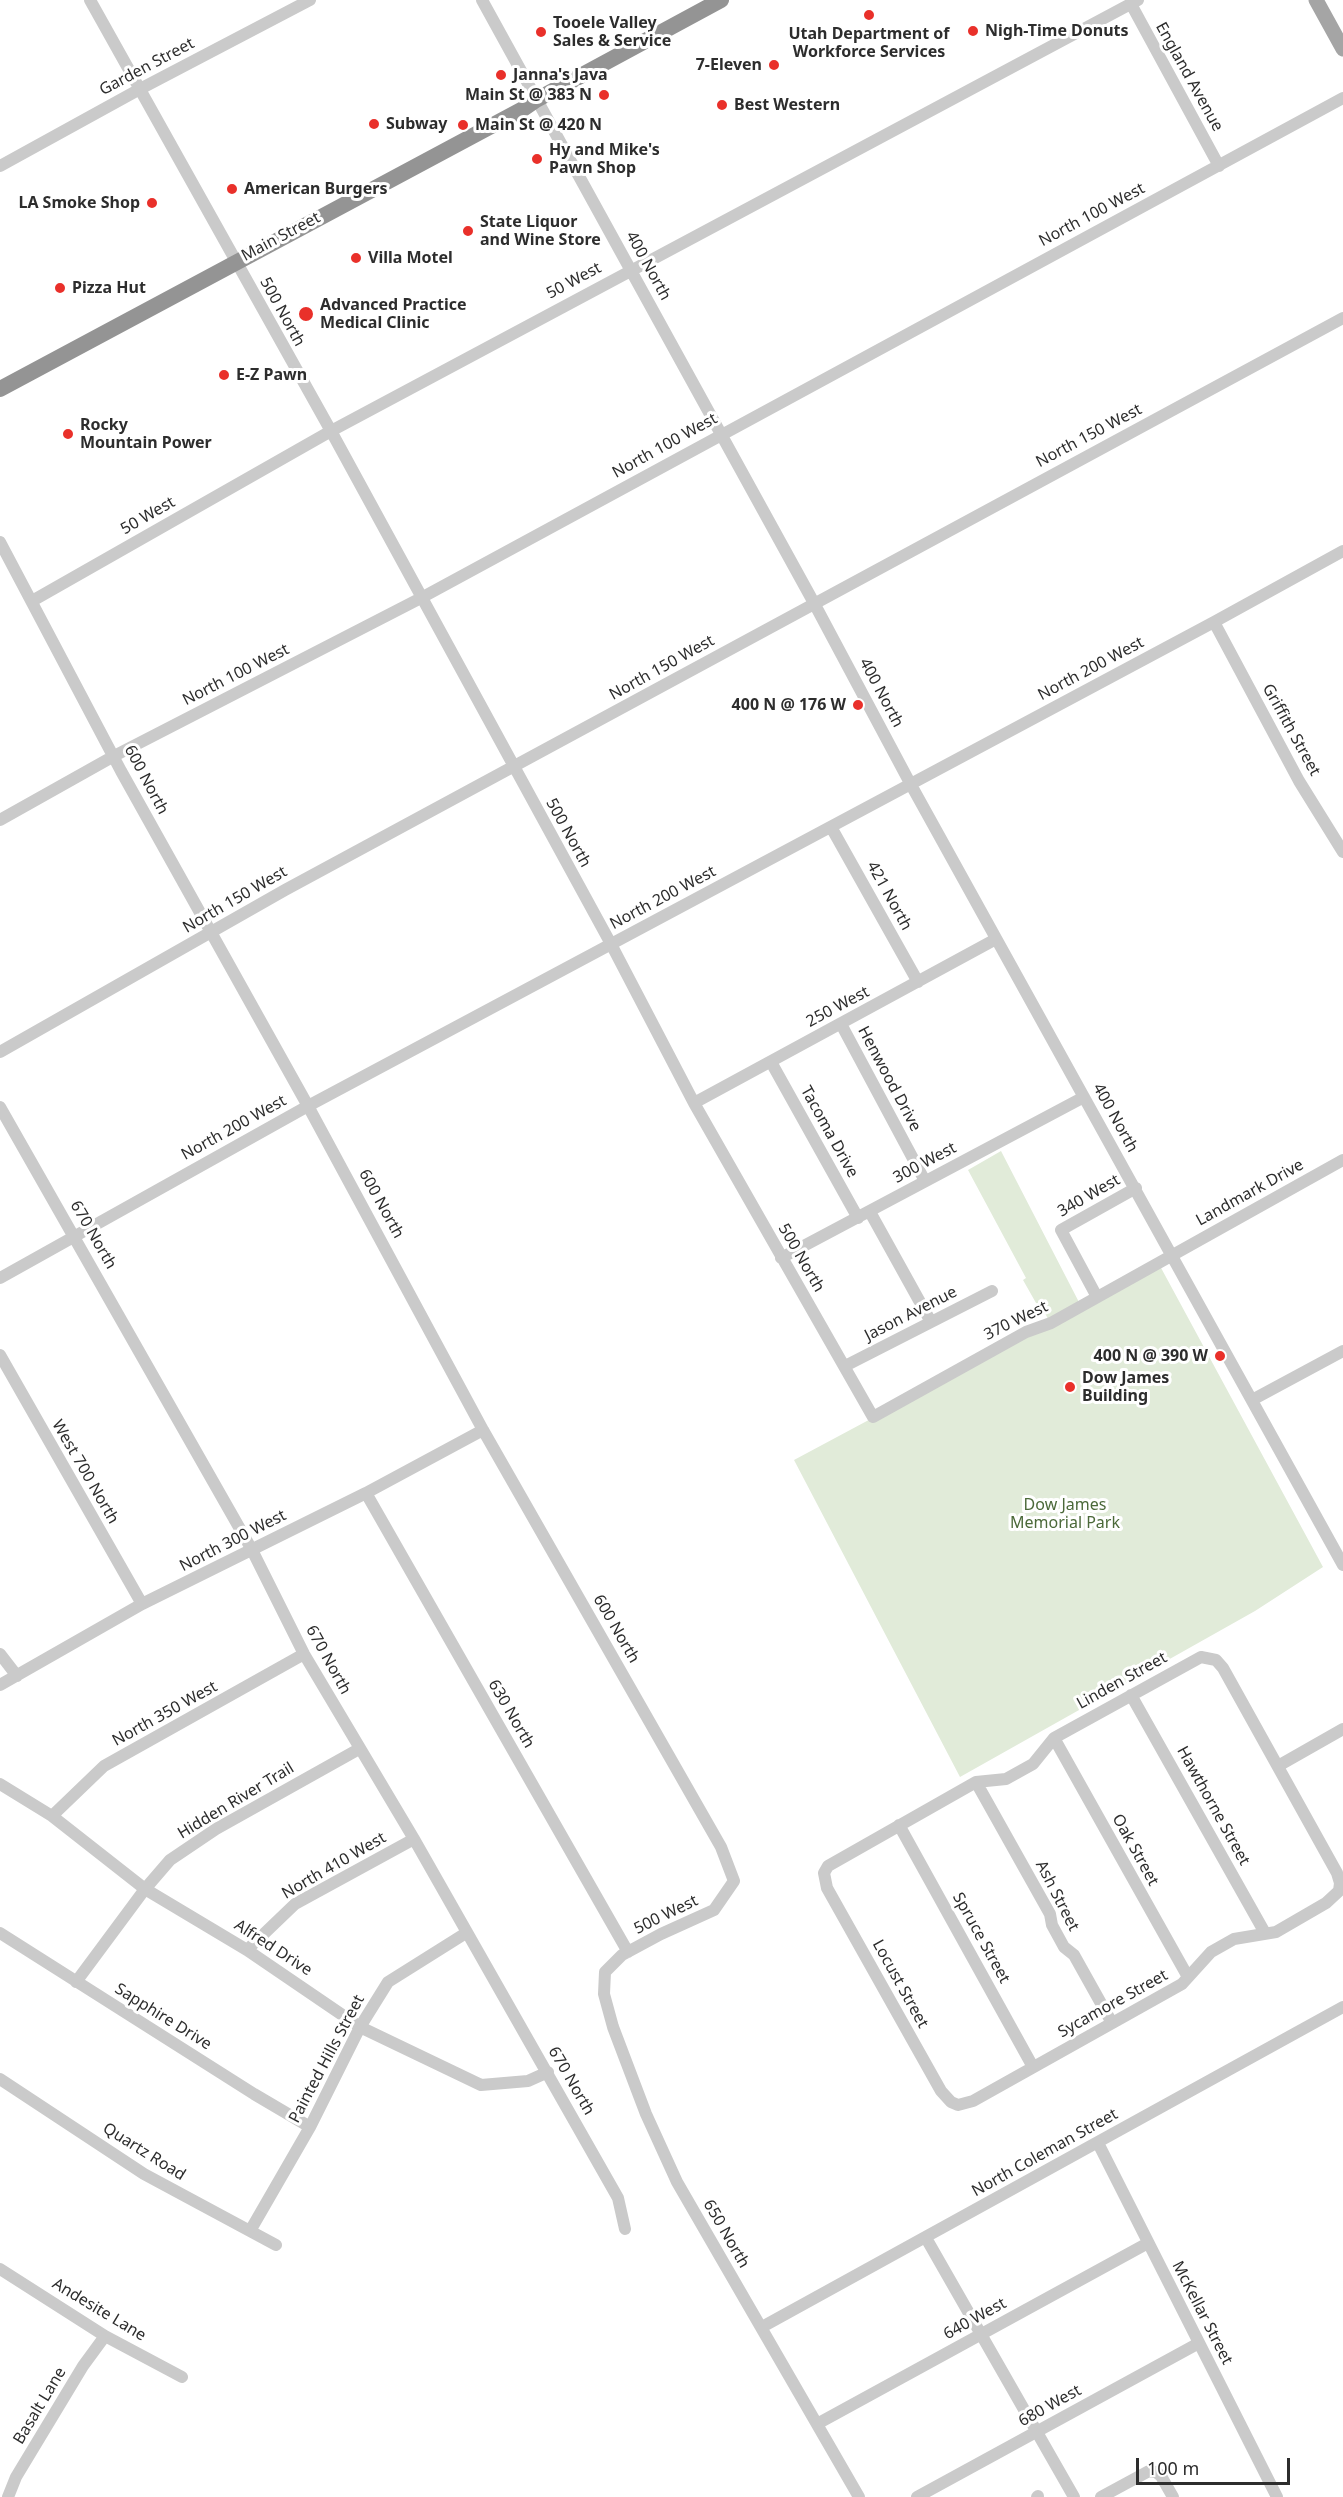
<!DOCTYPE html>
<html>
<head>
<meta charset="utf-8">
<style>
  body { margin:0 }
  #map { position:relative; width:1343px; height:2497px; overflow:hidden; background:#fff; font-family:"Noto Sans",sans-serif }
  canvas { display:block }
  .scale { position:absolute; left:1136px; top:2458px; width:154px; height:27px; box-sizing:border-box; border:3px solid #2d2d2d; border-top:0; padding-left:8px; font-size:18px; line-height:21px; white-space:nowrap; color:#2d2d2d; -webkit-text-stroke:4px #fff; paint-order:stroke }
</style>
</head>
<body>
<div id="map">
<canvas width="1343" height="2497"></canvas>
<div class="scale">100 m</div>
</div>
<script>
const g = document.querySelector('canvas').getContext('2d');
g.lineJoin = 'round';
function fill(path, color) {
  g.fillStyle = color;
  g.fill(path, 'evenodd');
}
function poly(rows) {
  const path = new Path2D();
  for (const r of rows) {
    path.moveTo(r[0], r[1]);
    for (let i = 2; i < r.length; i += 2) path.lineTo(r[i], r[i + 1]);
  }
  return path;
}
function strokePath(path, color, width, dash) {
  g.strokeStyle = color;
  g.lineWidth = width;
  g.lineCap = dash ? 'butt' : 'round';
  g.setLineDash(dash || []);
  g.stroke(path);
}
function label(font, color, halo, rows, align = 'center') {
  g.font = font + ' "Noto Sans",sans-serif';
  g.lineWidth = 6;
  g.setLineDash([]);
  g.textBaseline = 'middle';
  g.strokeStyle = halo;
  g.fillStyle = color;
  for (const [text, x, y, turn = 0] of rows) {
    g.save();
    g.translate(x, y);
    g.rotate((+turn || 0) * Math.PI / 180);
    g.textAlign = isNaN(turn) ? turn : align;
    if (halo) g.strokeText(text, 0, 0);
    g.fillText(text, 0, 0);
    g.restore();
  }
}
fill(poly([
  [1001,1151,1082,1308,1160,1266,1323,1567,1255,1611,960,1777,794,1460,1050,1323,1043,1309,1040,1310,1023,1280,1026,1278,968,1170]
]), '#e1ebd9');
strokePath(poly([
  [90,0,331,431,611,944,694,1103,873,1417,1026,1332,1051,1323,1343,1160],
  [482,0,814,603,910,783,1343,1565],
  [1131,4,1219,166],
  [0,166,140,89,310,0],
  [0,542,121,771,308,1106,483,1430,721,1847,734,1881,714,1910,661,1934,622,1955,605,1972,604,1994,613,2027,646,2114,677,2182,859,2497],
  [32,601,331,431,1138,0],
  [1214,622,1299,781,1343,852],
  [0,820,114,756,421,598,1343,98],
  [831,827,918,982],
  [841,1024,925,1181],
  [0,1052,285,890,1343,318],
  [771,1062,858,1218],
  [694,1103,996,939],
  [0,1107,252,1550,304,1654,414,1839,618,2198,625,2229],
  [870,1212,931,1322],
  [781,1258,1084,1097],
  [0,1278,308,1106,1214,622,1343,551],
  [1097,1297,1061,1230,1136,1188],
  [0,1355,142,1604],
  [845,1366,992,1291],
  [1252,1400,1343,1351],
  [366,1493,628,1952],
  [0,1654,17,1676],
  [1201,1657,1216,1660,1223,1668,1337,1873,1340,1883,1339,1891,1326,1903,1276,1932,1234,1939,1211,1952,1182,1984,973,2101,958,2105,951,2102,941,2091,827,1888,824,1873,828,1866,976,1782,1006,1779,1033,1764,1054,1738,1201,1657],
  [0,1685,142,1604,366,1493,483,1430],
  [1131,1695,1265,1933],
  [1054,1738,1188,1977],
  [1278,1766,1343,1729],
  [976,1782,1050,1914,1052,1925,1064,1947,1074,1955,1112,2023],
  [0,1784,52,1816,145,1889,247,1950,360,2027,481,2085,528,2081,548,2072],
  [52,1816,104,1766,304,1654],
  [899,1825,1033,2067],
  [0,1933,254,2094,310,2127],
  [247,1950,295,1904,414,1839],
  [76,1982,145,1889,170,1860,216,1829,359,1749],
  [0,2079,144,2174,276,2245],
  [1098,2143,1277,2497],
  [250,2231,310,2127,360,2027,388,1982,466,1933],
  [926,2238,1074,2497],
  [0,2269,105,2336,182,2377],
  [762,2327,1343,2007],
  [817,2424,1148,2243],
  [8,2497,16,2477,83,2366,105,2336],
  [917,2497,1199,2343],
  [1037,2497,1038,2496],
  [1101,2497,1149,2471,1156,2472,1161,2476,1173,2497]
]), '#cacaca', 12);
strokePath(poly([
  [1316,0,1343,49]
]), '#a5a5a5', 15);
strokePath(poly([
  [0,389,523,109,536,100,721,0]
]), '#949494', 16);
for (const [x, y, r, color] of [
  [869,15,6,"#e9302a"],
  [973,31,6,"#e9302a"],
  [541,32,6,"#e9302a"],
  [774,65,6,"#e9302a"],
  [501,75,6,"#e9302a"],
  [604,95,6,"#e9302a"],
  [722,105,6,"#e9302a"],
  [374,124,6,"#e9302a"],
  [463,125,6,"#e9302a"],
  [537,159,6,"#e9302a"],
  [232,189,6,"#e9302a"],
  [152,203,6,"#e9302a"],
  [468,231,6,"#e9302a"],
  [356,258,6,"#e9302a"],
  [60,288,6,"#e9302a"],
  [306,314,8,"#e9302a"],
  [224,375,6,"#e9302a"],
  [68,434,6,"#e9302a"],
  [858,705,6,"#e9302a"],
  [1220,1356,6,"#e9302a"],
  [1070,1387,6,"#e9302a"]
]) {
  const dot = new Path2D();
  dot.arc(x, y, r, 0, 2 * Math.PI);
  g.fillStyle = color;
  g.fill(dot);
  strokePath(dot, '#fff', 2);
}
label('bold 16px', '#2d2d2d', '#fff', [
  ["Tooele Valley",553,23],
  ["Sales & Service",553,41],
  ["Nigh-Time Donuts",985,31],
  ["Utah Department of",869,34,"center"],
  ["Workforce Services",869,52,"center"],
  ["7-Eleven",762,65,"right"],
  ["Janna's Java",513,75],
  ["Main St @ 383 N",592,95,"right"],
  ["Best Western",734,105],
  ["Subway",386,124],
  ["Main St @ 420 N",475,125],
  ["Hy and Mike's",549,150],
  ["Pawn Shop",549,168],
  ["American Burgers",244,189],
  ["LA Smoke Shop",140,203,"right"],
  ["State Liquor",480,222],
  ["and Wine Store",480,240],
  ["Villa Motel",368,258],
  ["Pizza Hut",72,288],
  ["Advanced Practice",320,305],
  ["Medical Clinic",320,323],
  ["E-Z Pawn",236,375],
  ["Rocky",80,425],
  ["Mountain Power",80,443],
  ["400 N @ 176 W",846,705,"right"],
  ["400 N @ 390 W",1208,1356,"right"],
  ["Dow James",1082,1378],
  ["Building",1082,1396]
], 'left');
label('16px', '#2d2d2d', '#fff', [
  ["Garden Street",147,67,-28],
  ["England Avenue",1189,77,61],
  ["North 100 West",1092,215,-28],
  ["Main Street",281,237,-28],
  ["400 North",648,266,61],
  ["50 West",574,281,-28],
  ["500 North",282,312,61],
  ["North 150 West",1089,436,-28],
  ["North 100 West",665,446,-29],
  ["50 West",148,516,-30],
  ["North 150 West",662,668,-29],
  ["North 200 West",1091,669,-28],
  ["North 100 West",236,675,-27],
  ["400 North",881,693,62],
  ["Griffith Street",1291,730,61],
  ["600 North",146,780,62],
  ["500 North",568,833,61],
  ["421 North",889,896,61],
  ["North 200 West",663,898,-28],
  ["North 150 West",235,900,-30],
  ["250 West",838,1007,-28],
  ["Henwood Drive",889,1079,62],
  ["400 North",1115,1118,61],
  ["North 200 West",234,1128,-29],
  ["Tacoma Drive",829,1132,61],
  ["300 West",925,1163,-28],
  ["Landmark Drive",1250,1193,-29],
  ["340 West",1089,1196,-30],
  ["600 North",381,1204,61],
  ["670 North",93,1235,60],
  ["500 North",801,1258,60],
  ["Jason Avenue",911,1314,-27],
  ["370 West",1016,1321,-26],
  ["West 700 North",85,1472,60],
  ["North 300 West",233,1541,-27],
  ["600 North",616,1629,60],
  ["670 North",328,1660,61],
  ["Linden Street",1122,1681,-29],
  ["North 350 West",165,1714,-29],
  ["630 North",511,1714,60],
  ["Hidden River Trail",236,1801,-31],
  ["Hawthorne Street",1213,1806,61],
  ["Oak Street",1135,1850,61],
  ["North 410 West",334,1866,-30],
  ["Ash Street",1057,1896,63],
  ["500 West",666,1915,-26],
  ["Spruce Street",981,1938,61],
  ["Alfred Drive",273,1948,33],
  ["Locust Street",900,1984,61],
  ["Sycamore Street",1113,2004,-29],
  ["Sapphire Drive",163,2017,32],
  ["Painted Hills Street",327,2059,-62],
  ["670 North",571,2081,60],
  ["Quartz Road",144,2152,32],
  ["North Coleman Street",1045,2153,-29],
  ["650 North",726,2234,60],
  ["Andesite Lane",99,2310,31],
  ["McKellar Street",1202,2313,63],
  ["640 West",975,2319,-29],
  ["Basalt Lane",40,2406,-59],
  ["680 West",1050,2406,-29]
]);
label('16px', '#4b6939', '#fff', [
  ["Dow James",1065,1505],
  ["Memorial Park",1065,1523]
]);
</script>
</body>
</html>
